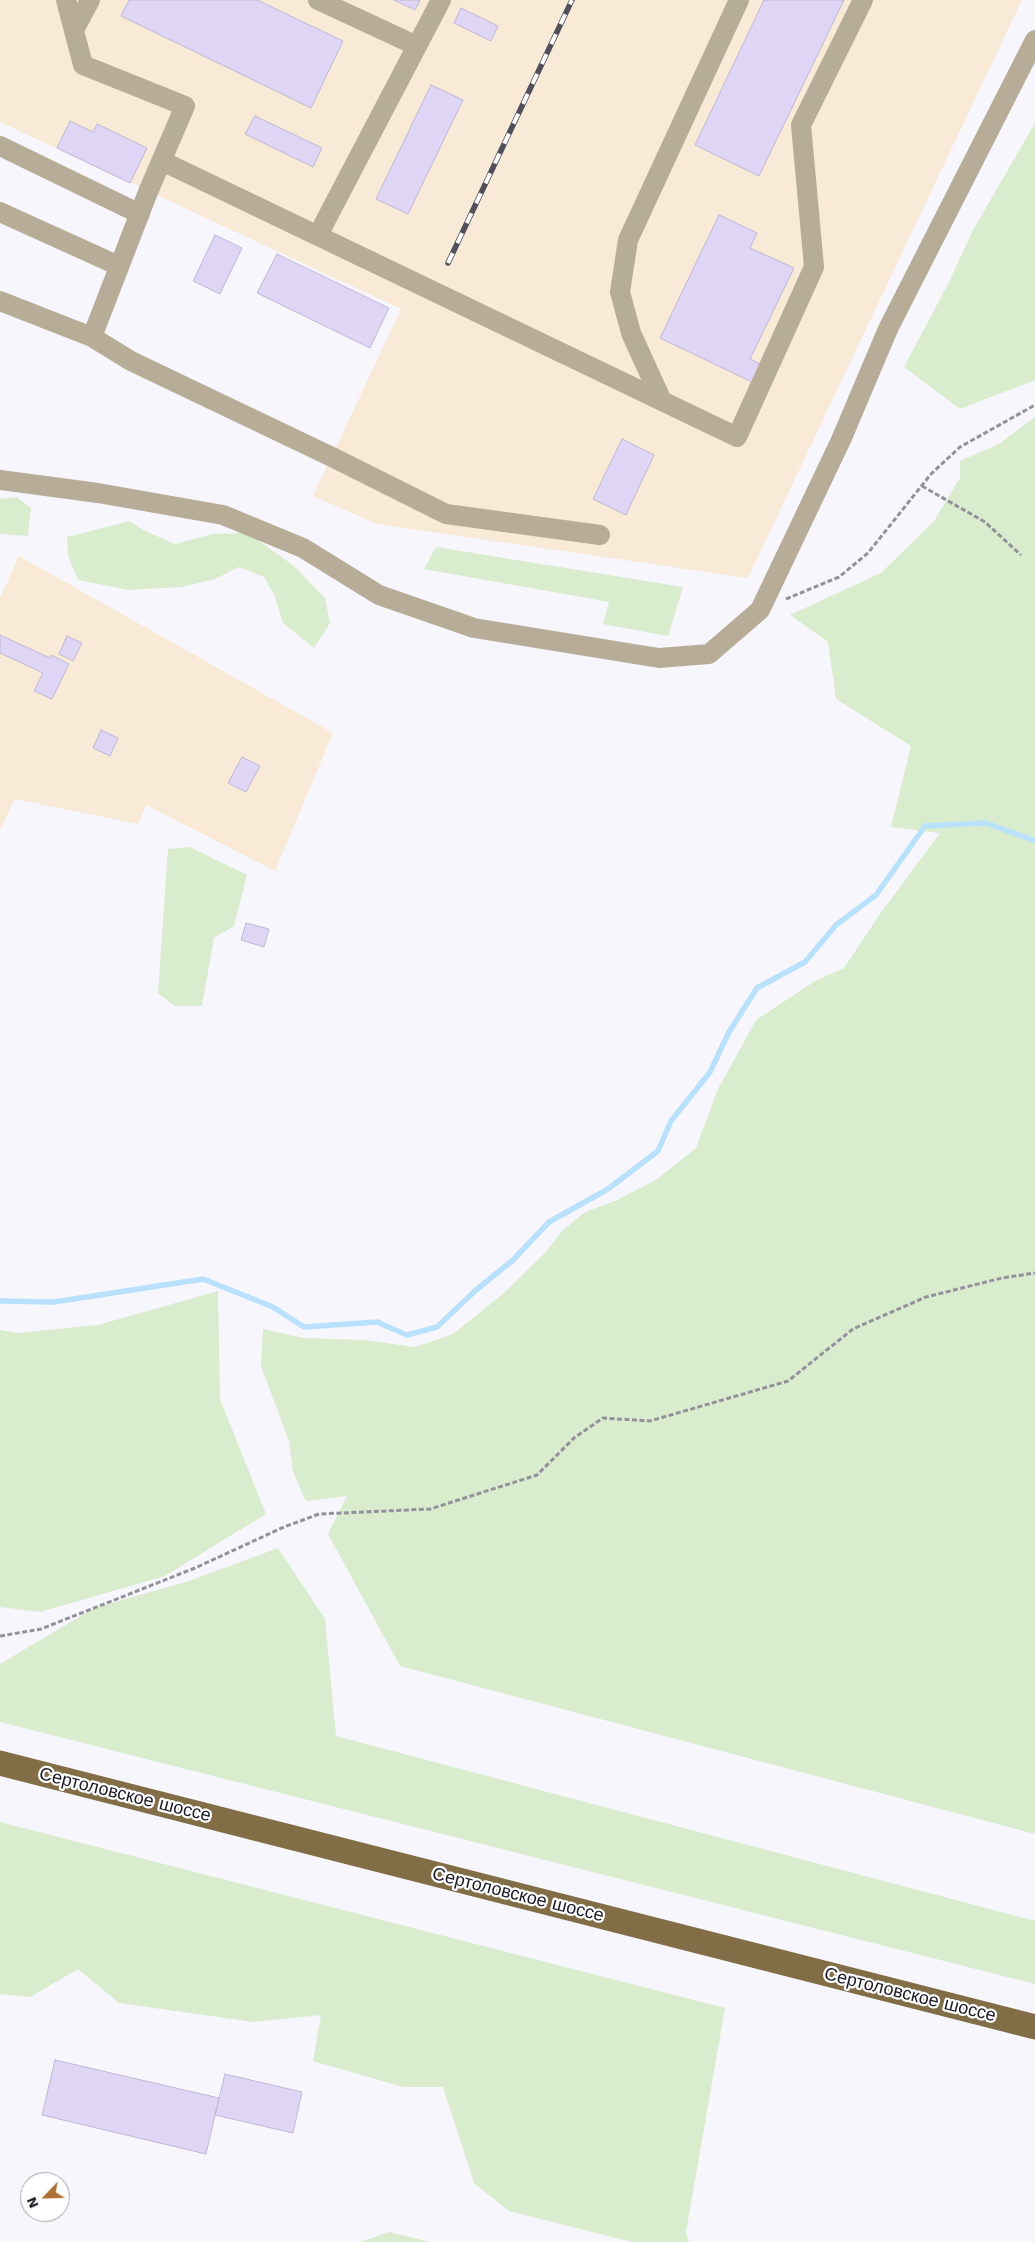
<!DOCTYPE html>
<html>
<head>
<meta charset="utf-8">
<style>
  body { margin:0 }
  #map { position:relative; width:1035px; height:2242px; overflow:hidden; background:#f7f6fc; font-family:"Work Sans",sans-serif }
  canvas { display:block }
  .north { position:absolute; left:20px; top:2172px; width:50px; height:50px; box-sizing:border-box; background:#fff; border:1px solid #a4a3a7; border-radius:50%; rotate:246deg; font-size:14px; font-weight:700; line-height:20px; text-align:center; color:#1b1823 }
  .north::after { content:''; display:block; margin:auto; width:18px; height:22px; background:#ae6f35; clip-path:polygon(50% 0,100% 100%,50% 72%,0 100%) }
</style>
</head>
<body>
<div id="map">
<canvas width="1035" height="2242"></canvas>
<div class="north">N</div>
</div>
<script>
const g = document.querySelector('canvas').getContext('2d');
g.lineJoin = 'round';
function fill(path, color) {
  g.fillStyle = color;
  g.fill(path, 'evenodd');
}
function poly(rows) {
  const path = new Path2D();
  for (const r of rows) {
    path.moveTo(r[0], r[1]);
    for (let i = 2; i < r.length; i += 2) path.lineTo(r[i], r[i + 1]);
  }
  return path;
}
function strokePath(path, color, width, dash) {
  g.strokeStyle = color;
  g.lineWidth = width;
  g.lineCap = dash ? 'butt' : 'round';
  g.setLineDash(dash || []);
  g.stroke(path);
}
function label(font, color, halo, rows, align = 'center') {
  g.font = font + ' "Work Sans",sans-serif';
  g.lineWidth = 4.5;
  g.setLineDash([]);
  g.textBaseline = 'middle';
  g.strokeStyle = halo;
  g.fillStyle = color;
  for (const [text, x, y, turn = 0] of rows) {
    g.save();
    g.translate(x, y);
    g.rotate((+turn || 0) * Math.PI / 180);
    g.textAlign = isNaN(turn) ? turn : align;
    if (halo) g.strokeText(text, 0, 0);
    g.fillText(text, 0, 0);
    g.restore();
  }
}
fill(poly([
  [0,0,1022,0,748,578,377,524,313,496,401,309,0,122],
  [19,556,333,733,275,871,146,805,138,824,15,799,0,830,0,598]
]), '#f8ead7');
fill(poly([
  [1035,123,1035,380,960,409,904,367,949,282,972,232],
  [1035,417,1035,1834,400,1666,328,1534,347,1496,306,1501,293,1472,289,1441,261,1366,263,1329,304,1338,364,1340,415,1347,453,1334,504,1293,546,1252,562,1231,585,1212,617,1200,656,1180,696,1148,718,1089,756,1020,815,981,844,968,880,914,940,833,891,827,911,746,836,699,828,642,790,615,881,573,934,521,960,478,960,461,999,444],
  [17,497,31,508,28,536,0,534,0,499],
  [130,521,143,530,175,544,212,534,248,533,294,566,325,598,330,623,314,648,283,623,274,594,264,577,239,567,215,579,181,587,128,590,78,580,68,556,67,537],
  [436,547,683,587,668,636,603,624,609,602,424,569],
  [190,847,247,875,234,926,214,938,202,1006,175,1006,158,993,168,849],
  [218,1291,220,1399,266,1514,165,1576,40,1612,0,1607,0,1330,17,1333,98,1325],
  [278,1548,325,1619,336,1736,1035,1921,1035,1984,0,1722,0,1664,94,1608,189,1581],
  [0,1822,725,2008,686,2232,689,2242,632,2242,509,2211,474,2183,443,2087,403,2087,313,2061,321,2015,253,2022,119,2003,78,1969,30,1997,0,1994],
  [389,2232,430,2242,360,2242]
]), '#d9eccd');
strokePath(poly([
  [0,1301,54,1302,203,1279,273,1307,304,1327,377,1322,407,1335,437,1327,476,1290,513,1260,549,1222,608,1189,658,1151,671,1121,710,1072,729,1032,757,988,805,962,836,925,876,895,925,826,986,823,1035,841]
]), '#b9e1fc', 5.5);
const building = poly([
  [129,0,257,0,343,41,311,108,121,16,129,0],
  [394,0,420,0,415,10,394,0],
  [764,0,844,0,759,176,695,145,764,0],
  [461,8,498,26,491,41,454,23,461,8],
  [431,85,463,100,408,214,376,199,431,85],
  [255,116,322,148,313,167,245,134,255,116],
  [70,121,93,132,97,124,147,148,130,183,57,148,70,121],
  [719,215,757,233,750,248,794,268,750,359,760,364,752,382,660,338,719,215],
  [215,235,242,248,220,294,193,281,215,235],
  [277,254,389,308,370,348,257,293,277,254],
  [622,439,654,455,626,515,593,499,622,439],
  [0,635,50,658,51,655,69,664,52,699,34,691,43,673,0,653,0,635],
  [67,636,82,643,73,661,59,654,67,636],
  [101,730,118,738,110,756,93,748,101,730],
  [242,757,260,766,246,792,228,783,242,757],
  [246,923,269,929,264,947,241,940,246,923],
  [55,2060,219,2098,206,2154,42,2115,55,2060],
  [225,2074,302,2092,293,2133,215,2115,225,2074]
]);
fill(building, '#ded6f4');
strokePath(building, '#bfb8d5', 1);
strokePath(poly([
  [922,486,985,522,1021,555],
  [786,599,839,577,868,553,931,474,960,447,1035,405],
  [0,1636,41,1629,195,1568,284,1527,319,1514,430,1509,537,1475,574,1438,603,1418,650,1421,788,1381,853,1329,926,1297,1002,1278,1035,1273]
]), '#93919a', 3, [5, 2.5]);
strokePath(poly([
  [318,0,417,46],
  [74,30,90,0],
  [0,146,140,214],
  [162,161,737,437,814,267,801,125,863,0],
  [0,212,119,266],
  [318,235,441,0],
  [0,301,92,337,148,192,185,106,83,65,66,0],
  [92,337,131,361,332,457,446,514,600,535],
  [661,399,631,333,620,292,628,240,739,0],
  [0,480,98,493,223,515,303,548,379,595,474,628,659,658,709,654,760,610,841,440,888,329,1035,40]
]), '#b7ac97', 20);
strokePath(poly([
  [0,1763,1035,2027]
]), '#816e47', 25);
const rail = poly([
  [448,263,572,0]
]);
strokePath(rail, '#514f59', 5.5);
strokePath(rail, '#fff', 4, [11]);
label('18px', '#1b1823', '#fff', [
  ["Сертоловское шоссе",125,1795,14],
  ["Сертоловское шоссе",518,1895,14],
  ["Сертоловское шоссе",910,1995,14]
]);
</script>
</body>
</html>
